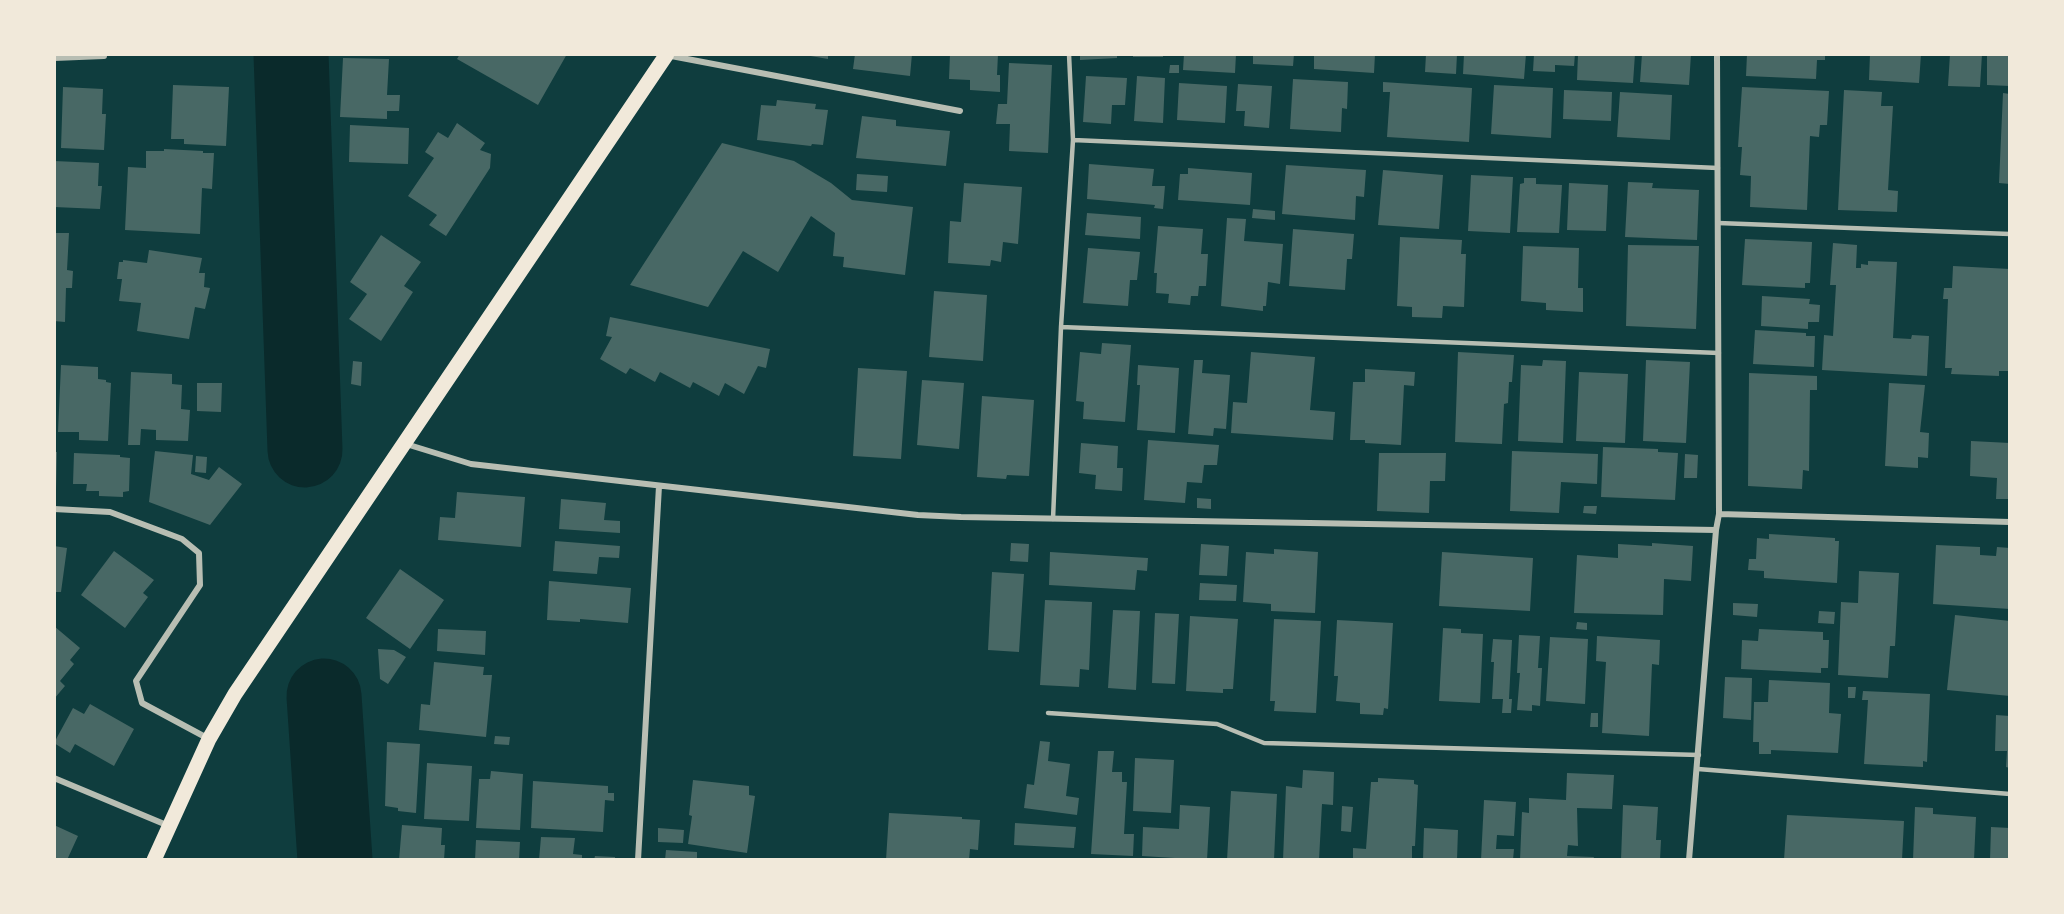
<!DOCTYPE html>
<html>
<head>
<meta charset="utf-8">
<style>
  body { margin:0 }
  #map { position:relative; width:2064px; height:914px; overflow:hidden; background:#0f3d3e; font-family:Mulish,sans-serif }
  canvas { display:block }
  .frame { position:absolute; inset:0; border:56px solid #f1e9da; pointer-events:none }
</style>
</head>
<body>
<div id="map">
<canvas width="2064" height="914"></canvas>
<div class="frame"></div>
</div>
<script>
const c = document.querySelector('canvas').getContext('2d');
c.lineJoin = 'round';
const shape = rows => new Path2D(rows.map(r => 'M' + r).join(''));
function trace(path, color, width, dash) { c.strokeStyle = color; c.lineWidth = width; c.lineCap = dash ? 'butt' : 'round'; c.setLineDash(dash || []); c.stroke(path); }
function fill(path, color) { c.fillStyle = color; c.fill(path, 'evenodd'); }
const river = shape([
  [291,54,305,450],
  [324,696,335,860]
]);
const building = shape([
  [460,54,567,54,538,105,457,59],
  [799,54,828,54,828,59],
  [855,54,912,54,910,76,853,69],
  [950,54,998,54,997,75,1000,75,1000,92,970,90,970,80,949,79],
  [1080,54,1117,54,1117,58,1080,60],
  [1133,54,1163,54,1163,57,1133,57],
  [1184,54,1236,54,1235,73,1183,70],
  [1253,54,1294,54,1293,66,1253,64],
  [1314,54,1375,54,1374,73,1314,69],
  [1426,54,1457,54,1456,74,1425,72],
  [1464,54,1526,54,1524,79,1463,74],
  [1534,54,1575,54,1574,66,1555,65,1555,72,1533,71],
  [1578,54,1635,54,1633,83,1577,80],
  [1642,54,1691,54,1689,85,1640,82],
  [1747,54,1825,54,1825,60,1817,60,1816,79,1746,76],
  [1870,54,1921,54,1919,83,1869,80],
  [1950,54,1982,54,1980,87,1948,86],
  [1987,54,2010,54,2010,86,1987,85],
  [343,58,389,59,387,95,400,95,399,111,387,111,387,119,340,117],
  [1009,63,1052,65,1048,153,1009,151,1010,124,996,124,998,104,1007,104],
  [1170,65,1179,65,1179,73,1169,73],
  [1086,76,1127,78,1125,105,1112,105,1111,124,1083,122],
  [1137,76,1165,78,1163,123,1134,121],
  [1293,79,1348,82,1347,109,1342,108,1341,132,1290,129],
  [1383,82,1472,88,1469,142,1387,137,1390,92,1383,92],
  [1179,83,1227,86,1225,123,1177,120],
  [1238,84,1272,86,1269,128,1244,126,1245,111,1236,111],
  [173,85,229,87,226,146,184,144,184,139,171,139],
  [1494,85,1553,88,1551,138,1491,134],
  [63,87,103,89,102,114,106,114,104,150,61,148],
  [1742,87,1829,91,1827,125,1820,125,1819,137,1810,136,1807,210,1750,207,1751,176,1740,175,1742,147,1738,147],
  [1564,90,1612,92,1611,121,1563,119],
  [1844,90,1882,92,1881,106,1893,106,1888,190,1898,191,1897,212,1838,210],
  [1620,92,1672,95,1670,140,1617,137],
  [2003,93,2010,94,2010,184,1999,183],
  [777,100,816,104,815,109,828,110,823,145,812,144,811,146,757,140,761,105,776,106],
  [862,116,896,120,896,126,950,131,946,166,856,158],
  [457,123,485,143,480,150,491,154,490,168,446,236,429,225,437,215,408,196,434,158,425,152,438,132,448,138],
  [350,125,409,128,408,164,349,162],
  [722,143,794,161,831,183,852,200,913,207,905,275,843,267,844,257,833,256,835,233,811,216,778,272,743,251,708,307,630,285],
  [164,149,203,151,203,153,214,153,212,189,202,188,200,234,125,230,128,167,146,168,146,151,164,151],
  [54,161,99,163,98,186,102,186,100,209,54,207],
  [1089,164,1154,169,1152,186,1165,186,1163,209,1154,208,1155,205,1087,199],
  [1286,165,1366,170,1364,197,1356,196,1355,220,1282,214],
  [1188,168,1252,173,1250,205,1178,200,1180,174,1188,174],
  [1383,170,1443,175,1439,229,1378,225],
  [857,174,888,176,887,192,856,190],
  [1471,175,1513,177,1510,233,1468,231],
  [1524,178,1536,178,1536,184,1562,185,1559,233,1517,232,1520,184,1524,183],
  [1628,182,1653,183,1652,188,1699,190,1697,240,1625,237],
  [964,183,1022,187,1018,244,1003,242,1001,262,991,260,990,266,948,263,950,221,961,222],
  [1569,183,1608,185,1606,231,1567,230],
  [1253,209,1275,211,1275,220,1252,218],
  [1087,213,1141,217,1140,239,1085,235],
  [1227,218,1246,219,1244,241,1283,244,1280,284,1268,282,1266,306,1263,306,1263,311,1221,306],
  [1158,226,1203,229,1201,254,1208,254,1206,286,1199,286,1198,296,1191,296,1190,305,1168,303,1169,294,1156,293,1157,273,1154,273],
  [1293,229,1354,234,1352,259,1347,259,1345,290,1289,286],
  [54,233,69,233,67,270,73,271,72,288,66,288,65,322,54,321],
  [381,235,421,262,404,286,413,292,381,341,349,319,367,294,350,282],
  [1400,237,1462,240,1461,254,1466,254,1464,307,1443,306,1442,318,1412,317,1412,307,1397,306],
  [1745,239,1812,242,1810,283,1805,283,1805,288,1742,285],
  [1833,243,1857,245,1856,268,1861,268,1861,264,1868,265,1868,261,1897,262,1893,338,1911,339,1912,335,1929,336,1927,376,1822,370,1824,335,1833,336,1836,285,1830,285],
  [1628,245,1699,246,1696,329,1626,326],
  [1523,246,1579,248,1578,288,1583,288,1583,312,1546,310,1546,303,1521,301],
  [1088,248,1140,252,1137,280,1130,280,1128,306,1083,303],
  [149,250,202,258,199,273,205,273,204,287,210,288,205,309,195,307,189,339,137,331,141,303,119,301,122,279,117,279,119,262,123,262,123,260,147,263],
  [1953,266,2010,269,2010,371,1999,371,1999,376,1951,374,1952,368,1945,368,1948,299,1943,299,1944,288,1952,288],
  [934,291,987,295,983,361,929,357],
  [1762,296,1810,299,1809,304,1820,305,1819,322,1808,322,1808,329,1761,326],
  [610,317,770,349,766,368,758,366,744,394,725,383,719,396,693,382,690,388,660,372,655,382,630,368,626,374,600,359,612,337,606,336],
  [1755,330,1806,333,1806,336,1815,336,1814,367,1753,364],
  [1102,343,1131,345,1125,422,1083,419,1084,402,1076,401,1080,352,1101,354],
  [1251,352,1315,357,1310,410,1335,412,1333,440,1231,433,1233,402,1247,403],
  [1458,352,1514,355,1512,382,1509,382,1508,403,1504,404,1502,444,1455,442],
  [1194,360,1203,360,1202,373,1230,375,1226,429,1214,428,1213,436,1188,434],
  [1543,360,1566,361,1563,443,1518,441,1521,365,1542,366],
  [1646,360,1690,362,1686,443,1643,441],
  [353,361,362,362,361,386,351,384],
  [61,365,98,367,98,379,106,380,106,382,111,383,108,441,79,440,79,432,58,432],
  [1138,365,1179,368,1175,433,1137,430,1140,385,1137,385],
  [858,368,907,371,901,459,853,456],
  [1365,369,1415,372,1414,386,1404,385,1401,445,1365,443,1365,440,1350,440,1353,382,1365,382],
  [131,372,172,374,172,384,182,385,181,409,190,410,188,441,156,440,156,430,141,429,140,445,128,445],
  [1579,372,1628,374,1625,443,1576,441],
  [1749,373,1817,376,1817,390,1810,390,1809,471,1803,470,1802,489,1748,486],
  [922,380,964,383,959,449,917,445],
  [197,383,222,383,221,412,197,411],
  [1889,383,1925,385,1920,432,1929,433,1928,458,1918,457,1918,468,1885,466],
  [982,396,1034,400,1029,476,1007,475,1006,479,977,477],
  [1148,440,1219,445,1217,465,1204,465,1202,483,1187,482,1185,503,1144,500],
  [1971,441,2010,443,2010,499,1996,499,1997,478,1970,476],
  [1081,443,1118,446,1117,468,1123,468,1122,491,1095,489,1096,475,1079,473],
  [1603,447,1658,449,1658,452,1678,453,1675,500,1601,497],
  [155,451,193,455,191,474,209,480,219,467,242,484,210,525,149,502],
  [1512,451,1598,454,1597,484,1561,482,1559,513,1510,511],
  [54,452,57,452,56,490,54,490],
  [74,453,120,455,120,457,130,458,129,491,123,492,123,497,99,496,99,491,86,491,87,484,73,484],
  [1379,453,1446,453,1445,481,1430,481,1429,513,1377,511],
  [1685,454,1698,455,1697,478,1684,478],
  [196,456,207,457,206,473,195,472],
  [457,492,525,497,521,547,438,540,440,517,455,518],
  [1197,498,1211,499,1211,509,1197,508],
  [561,499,606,503,604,520,620,521,620,533,559,529],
  [1584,506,1597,506,1596,514,1583,513],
  [1769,534,1835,538,1835,541,1839,541,1837,583,1764,578,1764,571,1748,570,1749,559,1756,559,1757,538,1769,539],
  [555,541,620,546,619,558,599,557,597,574,553,571],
  [1011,543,1029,544,1028,562,1010,561],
  [1652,543,1693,546,1691,581,1664,579,1663,615,1574,613,1577,555,1618,558,1618,544,1652,546],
  [1201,544,1229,546,1227,576,1199,575],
  [1936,545,1980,547,1980,555,1996,556,1997,547,2010,548,2010,609,1933,604],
  [54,546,67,548,61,592,54,592],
  [1274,549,1318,552,1315,613,1271,611,1271,604,1243,602,1246,552,1274,554],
  [114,551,154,580,143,593,148,597,125,628,81,595],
  [1050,552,1148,558,1147,571,1137,570,1135,590,1049,585],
  [1442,552,1533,558,1530,611,1439,606],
  [400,569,444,600,410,649,366,618],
  [1859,571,1899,573,1895,646,1890,646,1888,678,1838,675,1841,602,1858,603],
  [992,572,1024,574,1019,652,988,650],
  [549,581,631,588,628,623,580,619,580,622,547,620],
  [1200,583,1237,585,1236,601,1199,600],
  [1045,600,1092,602,1089,670,1080,669,1079,687,1040,685],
  [1733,603,1758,604,1757,617,1733,615],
  [1113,610,1140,611,1136,690,1108,688],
  [1819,611,1835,612,1834,624,1818,623],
  [1155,613,1179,614,1175,684,1152,683],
  [1955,615,2010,621,2010,696,1947,690],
  [1190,616,1238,619,1233,689,1223,689,1223,693,1186,691],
  [1274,619,1321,621,1316,713,1274,711,1275,701,1270,701],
  [1337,620,1393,623,1388,709,1384,708,1383,715,1360,714,1360,703,1336,701,1338,676,1334,676],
  [1577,622,1587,623,1587,630,1576,629],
  [54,626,80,648,70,660,74,664,60,681,65,686,54,699],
  [1443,628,1461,629,1461,633,1483,634,1480,703,1439,701],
  [438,629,486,631,485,655,437,651],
  [1759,629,1823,632,1823,640,1829,640,1828,668,1821,668,1821,673,1741,669,1742,640,1758,641],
  [1519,635,1540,636,1538,668,1542,668,1540,706,1532,705,1532,711,1517,710,1520,673,1517,673],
  [1597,636,1660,640,1659,665,1652,664,1649,736,1602,733,1606,662,1596,661],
  [1550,637,1588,639,1585,704,1546,701],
  [1493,639,1512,640,1509,699,1512,699,1511,713,1502,713,1503,699,1492,699,1494,662,1491,662],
  [378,649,394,650,406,657,388,684,380,679],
  [434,662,484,667,483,675,492,675,486,737,419,730,421,704,430,705],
  [1725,677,1752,678,1751,720,1723,718],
  [1769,680,1830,683,1829,713,1841,714,1838,753,1771,750,1771,754,1759,754,1759,742,1753,742,1754,702,1768,702],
  [1848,687,1856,687,1855,698,1848,698],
  [1863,691,1930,694,1927,762,1923,761,1923,767,1864,764,1868,700,1862,700],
  [90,704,134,729,114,766,75,744,70,753,54,743,73,708,84,714],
  [1591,713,1598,713,1598,727,1590,727],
  [1996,715,2010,716,2010,768,2006,767,2007,751,1995,751],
  [495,736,510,737,509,745,494,744],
  [1040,741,1050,742,1048,761,1070,764,1066,796,1079,798,1077,815,1024,808,1027,784,1034,785],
  [387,742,420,744,416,813,398,811,398,808,385,806],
  [1098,751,1114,751,1112,772,1122,772,1122,782,1127,782,1124,834,1134,834,1133,856,1091,854],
  [1135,758,1174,760,1171,813,1133,811],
  [427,763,472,766,469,821,424,819],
  [1303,770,1334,772,1333,805,1322,804,1319,860,1283,860,1286,786,1302,788],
  [491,771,523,774,520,830,476,828,479,779,490,779],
  [1567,773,1614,775,1612,809,1577,808,1578,846,1568,845,1567,856,1594,857,1593,860,1520,860,1522,812,1529,813,1529,798,1566,800],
  [1378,778,1414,780,1414,784,1418,785,1415,846,1412,846,1412,860,1353,860,1353,848,1366,849,1371,782,1378,782],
  [693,780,749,786,749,795,755,796,747,853,688,844,692,816,689,815],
  [533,781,608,786,608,793,614,793,614,801,605,800,603,832,531,828],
  [1231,791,1277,794,1274,860,1227,860],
  [1484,800,1516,802,1514,836,1497,835,1496,849,1514,849,1513,860,1481,860],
  [1180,805,1210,807,1207,860,1142,856,1143,827,1179,829],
  [1623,805,1658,807,1656,840,1661,840,1660,860,1621,860],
  [1342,806,1353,807,1351,832,1341,831],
  [1915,807,1933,808,1933,814,1976,817,1974,860,1913,860],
  [889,813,962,817,962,819,980,820,978,850,970,849,969,860,886,860],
  [1787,815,1904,821,1902,860,1784,860],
  [1015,823,1076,827,1074,848,1014,845],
  [54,825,78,836,67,860,54,860],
  [402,825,442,828,441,845,445,845,444,860,399,860],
  [1991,827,2010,828,2010,860,1990,860],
  [658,828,684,830,683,843,658,842],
  [1424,828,1458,830,1457,860,1423,860],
  [541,837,575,838,573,854,582,855,582,860,539,860],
  [476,840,520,842,519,860,475,860],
  [666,850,697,852,697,860,665,860],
  [595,856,615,857,615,860,594,860]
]);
const service = shape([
  [1073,140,1718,168],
  [1718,223,2010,234],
  [1061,327,1719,353],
  [1053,519,1061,327,1073,140,1069,54],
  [1048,713,1217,724,1264,743,1699,755],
  [1698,769,2010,794]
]);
const minor = shape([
  [666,55,960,111],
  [54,58,104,56,104,54],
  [406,444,471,464,918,515,961,517,1716,530],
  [54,509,110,512,182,539,199,553,200,585,136,681,142,703,209,739],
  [1719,514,2010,522],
  [54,778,169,826],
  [638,860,659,486],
  [1689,860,1716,530,1719,514,1717,54]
]);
const primary = shape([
  [154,860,209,739,235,694,667,54]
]);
trace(river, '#0a2a2b', 75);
fill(building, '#486865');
trace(service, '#b8beb3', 4.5);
trace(minor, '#b8beb3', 6);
trace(primary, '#f1e9da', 15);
</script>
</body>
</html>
